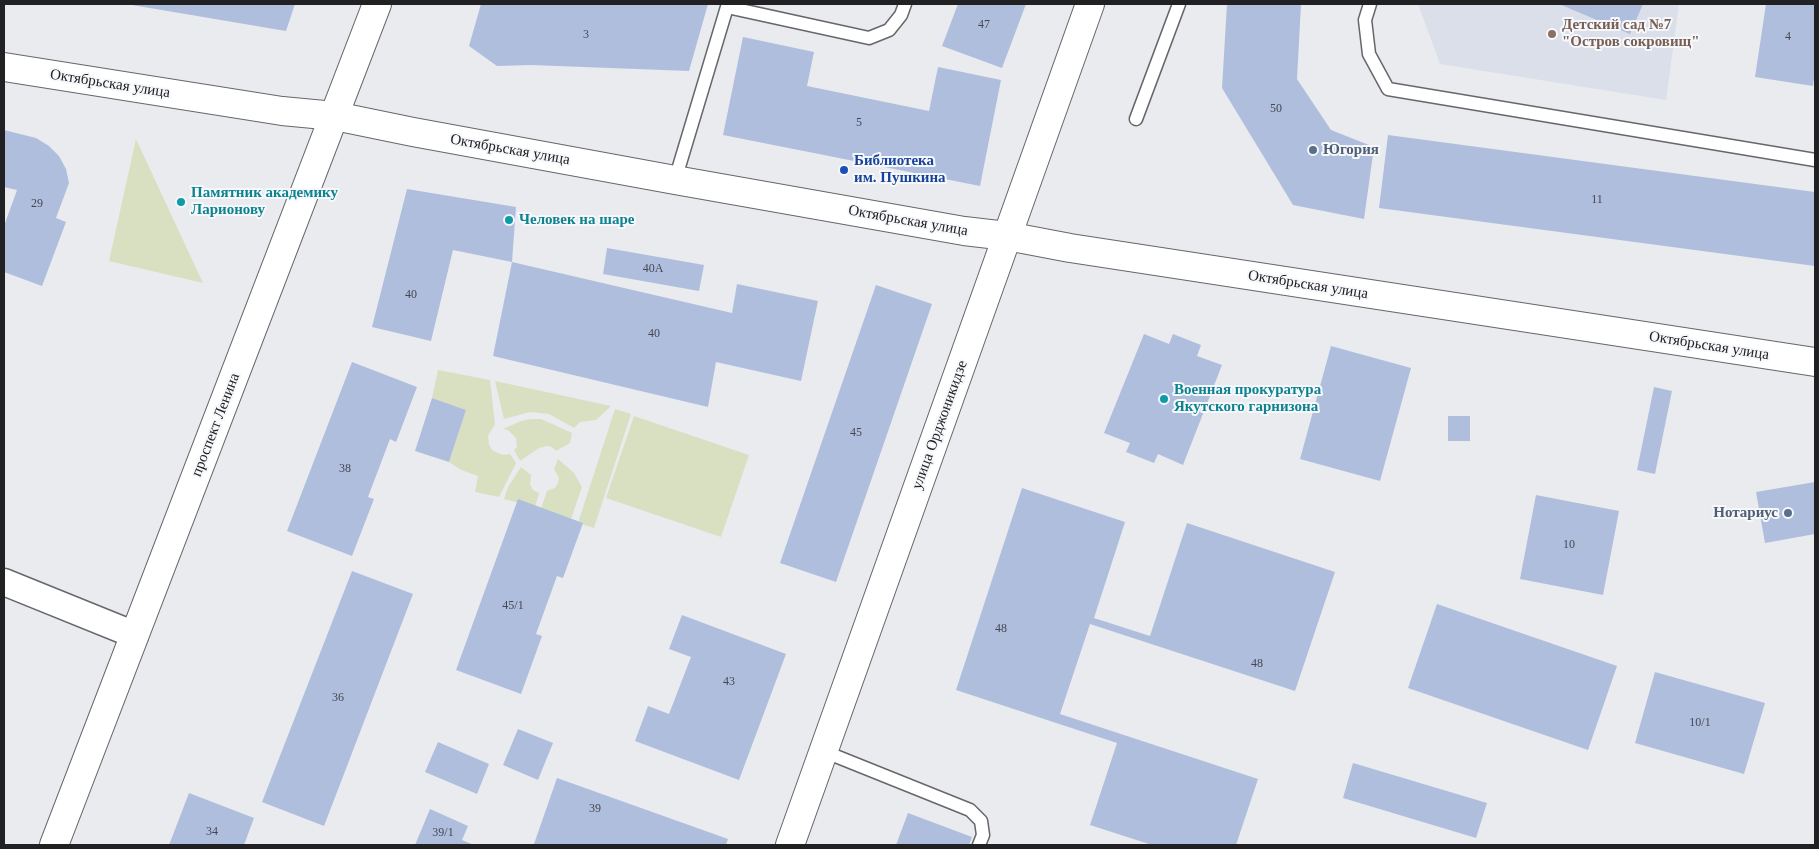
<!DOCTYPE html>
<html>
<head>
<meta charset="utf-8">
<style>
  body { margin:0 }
  #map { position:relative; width:1819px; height:849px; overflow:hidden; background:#e9ebee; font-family:"Times New Roman",serif }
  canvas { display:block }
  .frame { position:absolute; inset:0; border:5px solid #212123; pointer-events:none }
</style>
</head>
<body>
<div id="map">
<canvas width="1819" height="849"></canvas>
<div class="frame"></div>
</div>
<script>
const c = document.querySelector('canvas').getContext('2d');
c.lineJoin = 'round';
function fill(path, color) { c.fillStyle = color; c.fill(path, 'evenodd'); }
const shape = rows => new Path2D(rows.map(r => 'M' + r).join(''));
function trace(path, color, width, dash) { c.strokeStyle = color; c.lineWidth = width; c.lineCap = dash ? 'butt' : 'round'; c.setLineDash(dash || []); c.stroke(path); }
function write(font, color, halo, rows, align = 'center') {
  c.font = font + ' "Times New Roman",serif'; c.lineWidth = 4; c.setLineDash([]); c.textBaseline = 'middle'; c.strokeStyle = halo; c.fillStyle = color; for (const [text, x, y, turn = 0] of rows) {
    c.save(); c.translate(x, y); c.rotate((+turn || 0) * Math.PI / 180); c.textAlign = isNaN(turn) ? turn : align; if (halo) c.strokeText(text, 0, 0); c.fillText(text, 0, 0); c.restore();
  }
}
const built = shape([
  [1418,4,1679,4,1666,100,1440,64]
]);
const green = shape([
  [136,139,203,283,109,261],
  [438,370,490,380,495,424,488,436,489,444,492,450,498,453,504,455,510,454,516,463,499,497,475,492,478,476,461,470,449,462,466,410,432,398],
  [495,381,611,406,596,420,580,422,574,428,549,414,530,412,504,419],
  [615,409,631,414,594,528,578,523],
  [634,416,749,455,721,537,606,498],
  [531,419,541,419,572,433,570,443,556,451,552,447,547,446,539,448,520,461,514,450,517,447,516,438,508,430,503,429,521,421],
  [558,459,574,473,582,487,571,519,540,511,547,491,555,488,558,483,559,478,554,469],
  [521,467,531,475,530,484,533,490,539,493,535,507,504,499,508,487]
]);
const building = shape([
  [126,4,295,4,286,31],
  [481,4,708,4,689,71,531,65,497,66,469,46],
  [958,4,1026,4,1002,68,942,46],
  [1227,4,1301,4,1297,79,1331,130,1374,147,1364,219,1293,205,1222,88],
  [1559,4,1643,4,1630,34],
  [1766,4,1815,4,1815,70,1813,86,1755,77],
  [743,37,814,52,807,86,929,111,938,67,1001,80,980,186,723,135],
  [4,130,36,138,49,146,59,156,66,169,69,183,56,218,66,222,42,286,4,272,4,226,17,190,4,187],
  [1388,135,1815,192,1815,266,1379,208],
  [407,189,516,207,512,262,453,250,431,341,372,327],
  [607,248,704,265,699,291,603,274],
  [512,262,732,313,737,284,818,301,801,381,716,362,708,407,493,356],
  [876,285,932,304,836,582,780,563],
  [1144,334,1169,344,1173,334,1201,345,1197,356,1222,365,1183,465,1158,454,1154,463,1126,452,1130,443,1104,433],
  [1331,346,1411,368,1380,481,1300,459],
  [352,362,417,387,396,442,390,439,368,497,374,499,352,556,287,531],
  [1654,387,1672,391,1655,474,1637,470],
  [432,398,466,410,449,462,415,451],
  [1448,416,1470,416,1470,441,1448,441],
  [1815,482,1815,534,1765,543,1756,492],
  [1022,488,1125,522,1094,618,1150,636,1187,523,1335,572,1295,691,1090,624,1060,714,1258,779,1236,845,1152,845,1090,825,1117,743,956,690],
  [1536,495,1619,511,1603,595,1520,579],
  [518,499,583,523,563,578,557,576,536,634,542,636,521,694,456,670],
  [352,571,413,594,324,826,262,802],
  [1437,604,1617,666,1588,750,1408,688],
  [682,615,786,654,739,780,635,741,648,706,669,714,691,657,669,649],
  [1655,672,1765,703,1744,774,1635,743],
  [518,729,553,743,538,780,503,765],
  [438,742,489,764,477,794,425,772],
  [1353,763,1487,803,1476,838,1343,798],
  [557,778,728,839,726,845,538,845,534,844],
  [189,793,254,818,244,845,169,845],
  [430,809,468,826,462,840,474,845,415,845],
  [908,813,972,837,969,845,896,845]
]);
const lane = shape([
  [1370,4,1365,20,1369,54,1388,89,1815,160],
  [1136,119,1179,4],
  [675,180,727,7,869,38,889,30,901,15,905,4],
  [823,751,970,810,981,821,983,835,979,845]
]);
const street = shape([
  [4,582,135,635]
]);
const secondary = shape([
  [4,67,282,111,335,116,413,132,675,180,964,231,1007,236,1070,248,1815,362],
  [790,845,1090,4]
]);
const primary = shape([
  [54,845,377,4]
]);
const markers = [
  [1552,34,5,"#8d6e63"],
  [1313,150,5,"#5c6f8a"],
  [844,170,5,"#1a4fb4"],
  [181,202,5,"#0f9aa8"],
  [509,220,5,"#0f9aa8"],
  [1164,399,5,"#0f9aa8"],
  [1788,513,5,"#5c6f8a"]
];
const numberNames = [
  ["47",984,25],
  ["3",586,35],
  ["4",1788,37],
  ["50",1276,109],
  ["5",859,123],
  ["11",1597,200],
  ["29",37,204],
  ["40А",653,269],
  ["40",411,295],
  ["40",654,334],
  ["45",856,433],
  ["38",345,469],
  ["10",1569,545],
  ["45/1",513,606],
  ["48",1001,629],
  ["48",1257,664],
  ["43",729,682],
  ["36",338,698],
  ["10/1",1700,723],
  ["39",595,809],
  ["34",212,832],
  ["39/1",443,833]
];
const educationNames = [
  ["Детский сад №7",1562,25],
  ["\"Остров сокровищ\"",1562,42]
];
const streetNames = [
  ["Октябрьская улица",110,84,9],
  ["Октябрьская улица",510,150,10],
  ["Октябрьская улица",908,221,10],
  ["Октябрьская улица",1308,285,9],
  ["Октябрьская улица",1709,346,9],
  ["проспект Ленина",216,425,-69],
  ["улица Орджоникидзе",940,425,-70]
];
const serviceNames = [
  ["Югория",1323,150],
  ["Нотариус",1778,513,"right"]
];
const transitNames = [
  ["Библиотека",854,161],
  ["им. Пушкина",854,178]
];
const cultureNames = [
  ["Памятник академику",191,193],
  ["Ларионову",191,210],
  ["Человек на шаре",519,220],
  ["Военная прокуратура",1174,390],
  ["Якутского гарнизона",1174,407]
];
fill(built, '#dadfe9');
fill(green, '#d9e0c2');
fill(building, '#b0bede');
trace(lane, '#65676a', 15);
trace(street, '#65676a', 29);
trace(secondary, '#65676a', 30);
trace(primary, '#65676a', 30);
trace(lane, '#fff', 12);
trace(street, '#fff', 26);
trace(secondary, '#fff', 28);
trace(primary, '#fff', 28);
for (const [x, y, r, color] of markers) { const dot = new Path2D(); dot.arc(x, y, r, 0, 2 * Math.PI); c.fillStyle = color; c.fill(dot); trace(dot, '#f6f8fb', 2); }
write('12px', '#454852', null, numberNames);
write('bold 15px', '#785e54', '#f6f8fb', educationNames, 'left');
write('15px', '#212123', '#f6f8fb', streetNames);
write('bold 15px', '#4e5e75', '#f6f8fb', serviceNames, 'left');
write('bold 15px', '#164399', '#f6f8fb', transitNames, 'left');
write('bold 15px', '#0d838f', '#f6f8fb', cultureNames, 'left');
</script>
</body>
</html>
